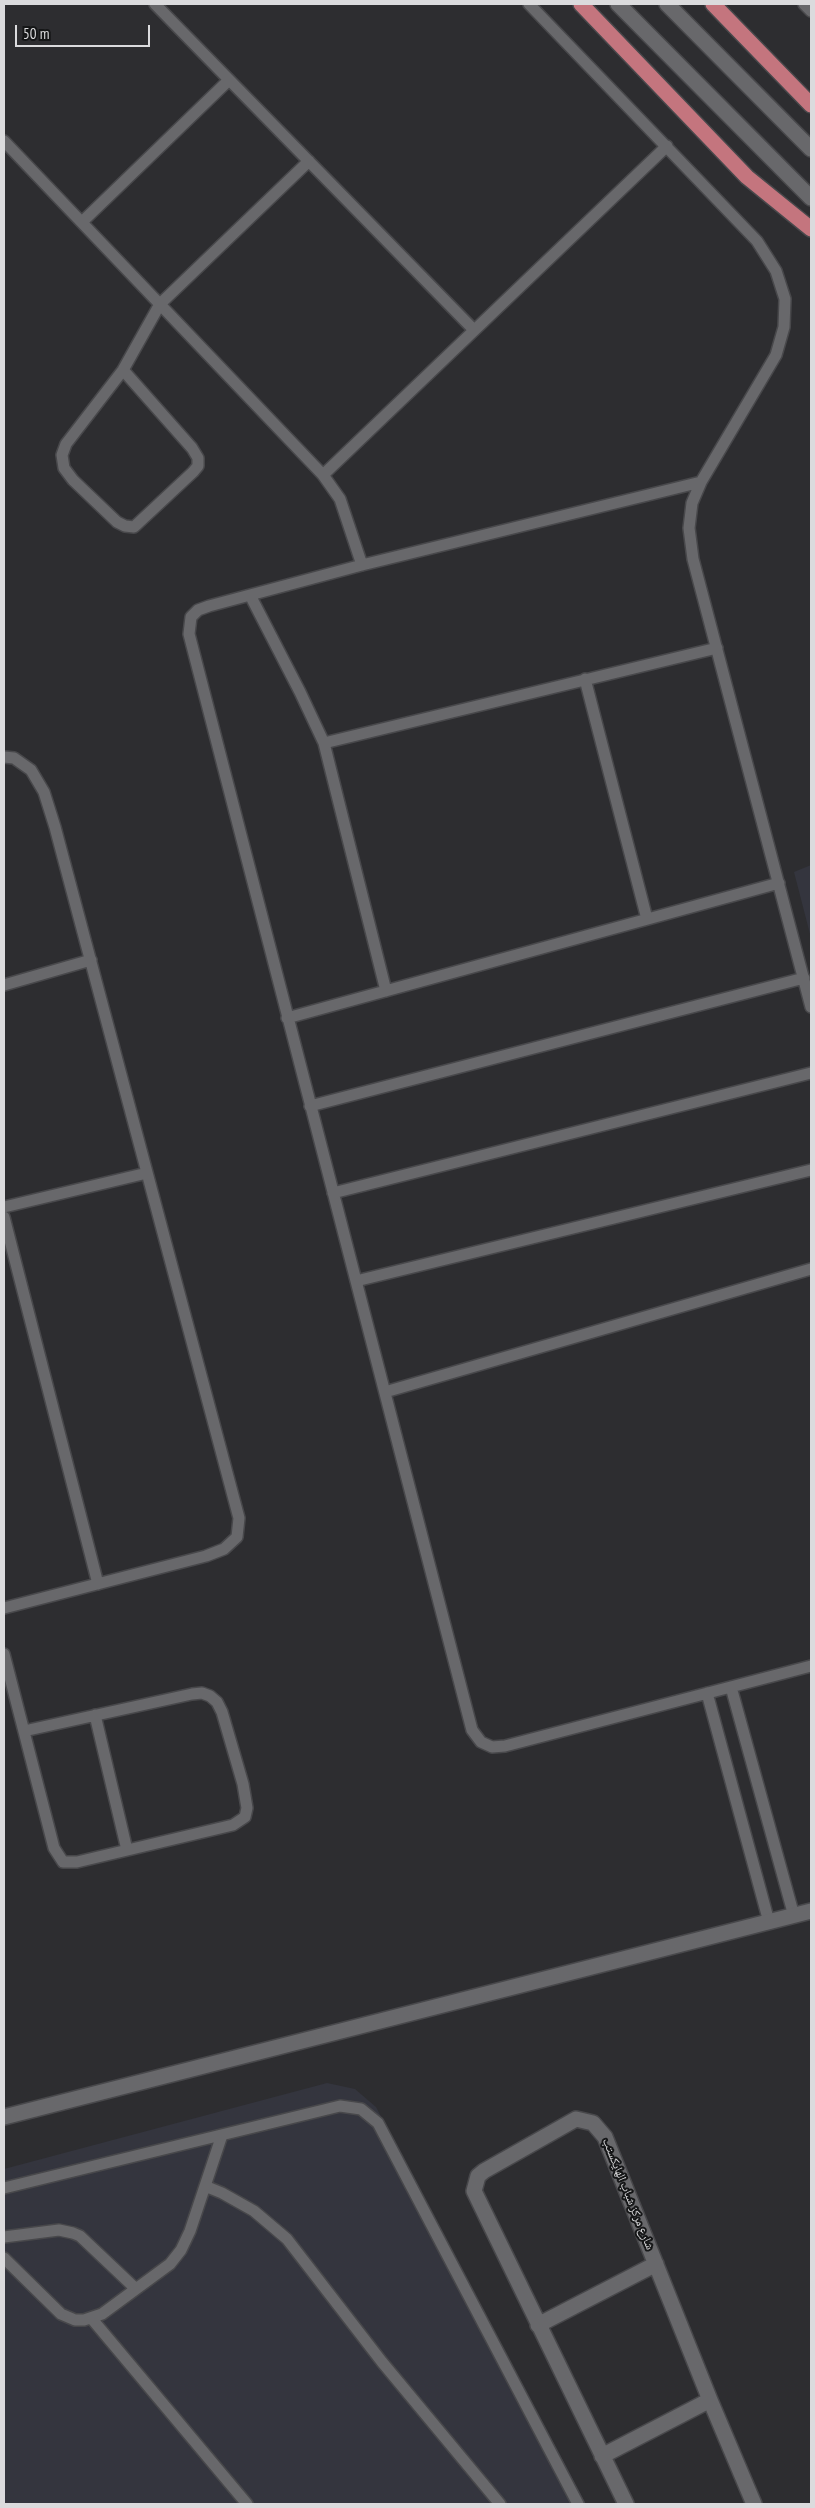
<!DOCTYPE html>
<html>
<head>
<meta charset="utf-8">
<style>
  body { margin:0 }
  #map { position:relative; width:815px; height:2508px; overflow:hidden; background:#2d2d30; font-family:"PT Sans Narrow",sans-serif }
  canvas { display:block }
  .frame { position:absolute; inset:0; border:5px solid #dbdbdd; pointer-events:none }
  .scale { position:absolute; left:15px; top:25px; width:135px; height:22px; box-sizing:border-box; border:2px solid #dbdbdd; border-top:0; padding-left:6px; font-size:15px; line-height:18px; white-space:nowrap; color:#dbdbdd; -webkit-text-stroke:4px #151617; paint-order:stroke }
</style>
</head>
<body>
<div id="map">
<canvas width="815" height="2508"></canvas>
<div class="frame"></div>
<div class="scale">50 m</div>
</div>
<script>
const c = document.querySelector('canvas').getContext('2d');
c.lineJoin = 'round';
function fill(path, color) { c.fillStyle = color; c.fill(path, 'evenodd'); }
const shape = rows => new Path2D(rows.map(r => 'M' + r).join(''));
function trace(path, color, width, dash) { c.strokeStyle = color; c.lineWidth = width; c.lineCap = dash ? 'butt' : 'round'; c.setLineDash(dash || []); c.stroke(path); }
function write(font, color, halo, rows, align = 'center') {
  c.font = font + ' "PT Sans Narrow","Noto Naskh Arabic",sans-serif'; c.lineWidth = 4; c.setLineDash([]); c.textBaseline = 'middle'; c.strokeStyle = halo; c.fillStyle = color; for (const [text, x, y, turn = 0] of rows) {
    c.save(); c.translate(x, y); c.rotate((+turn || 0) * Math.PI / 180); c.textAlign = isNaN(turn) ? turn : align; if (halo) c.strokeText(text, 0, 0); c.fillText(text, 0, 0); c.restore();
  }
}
const built = shape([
  [811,865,811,938,794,872],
  [327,2083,355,2089,376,2107,586,2504,4,2504,4,2169]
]);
const lane = shape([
  [155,4,474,330],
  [529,4,757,241,776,271,785,299,784,327,776,355,701,482,692,503,689,528,693,559,811,1007],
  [804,4,811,11],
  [4,141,323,475,340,499,362,565],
  [82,222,229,80],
  [123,370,192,448,198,458,198,466,193,472,134,527,125,526,117,522,73,480,64,468,62,455,66,444,123,370,160,304,309,161],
  [323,475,667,146],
  [701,482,362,565,209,606,198,610,191,617,189,634,472,1730,481,1742,492,1747,505,1746,811,1666],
  [250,595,300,692,324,743,386,991],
  [585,679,647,919],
  [324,743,717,648],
  [4,757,14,758,31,770,44,792,55,827,239,1518,237,1537,224,1549,206,1556,4,1608],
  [4,985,91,960],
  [287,1018,779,883],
  [310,1106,804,978],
  [333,1193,811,1073],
  [4,1207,147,1173],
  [4,1217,98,1584],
  [356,1281,811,1170],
  [385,1392,811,1269],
  [4,1654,54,1848,63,1862,77,1862,233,1825,245,1817,247,1808,243,1784,222,1712,217,1702,210,1696,202,1693,192,1694,24,1731],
  [731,1687,794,1916],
  [707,1693,769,1922],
  [95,1715,127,1850],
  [205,2186,222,2193,254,2211,287,2239,382,2362,500,2504],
  [4,2188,340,2106,361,2109,378,2123,578,2504],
  [4,2237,59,2230,73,2233,80,2236,136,2289],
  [4,2258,61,2314,75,2320,84,2320,102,2314,170,2264,181,2250,190,2231,222,2135],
  [92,2319,247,2504]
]);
const street = shape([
  [4,2117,811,1911],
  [538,2325,656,2264],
  [602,2456,710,2400],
  [626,2504,474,2191,478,2176,484,2171,576,2119,593,2123,605,2137,710,2400,754,2504]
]);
const secondary = shape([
  [618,4,811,198],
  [667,4,811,149]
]);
const highway = shape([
  [581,4,747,177,811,229],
  [713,4,811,105]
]);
const streetNames = [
  ["شارع مركز شباب الهايكستب",628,2194,68]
];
fill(built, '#34353e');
trace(lane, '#48484b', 14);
trace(street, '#48484b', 18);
trace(secondary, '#48484b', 18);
trace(highway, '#48484b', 18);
trace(lane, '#68686b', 11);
trace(street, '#68686b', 15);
trace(secondary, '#68686b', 15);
trace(highway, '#c4757e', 15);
write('12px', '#dbdbdd', '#151617', streetNames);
</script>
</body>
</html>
